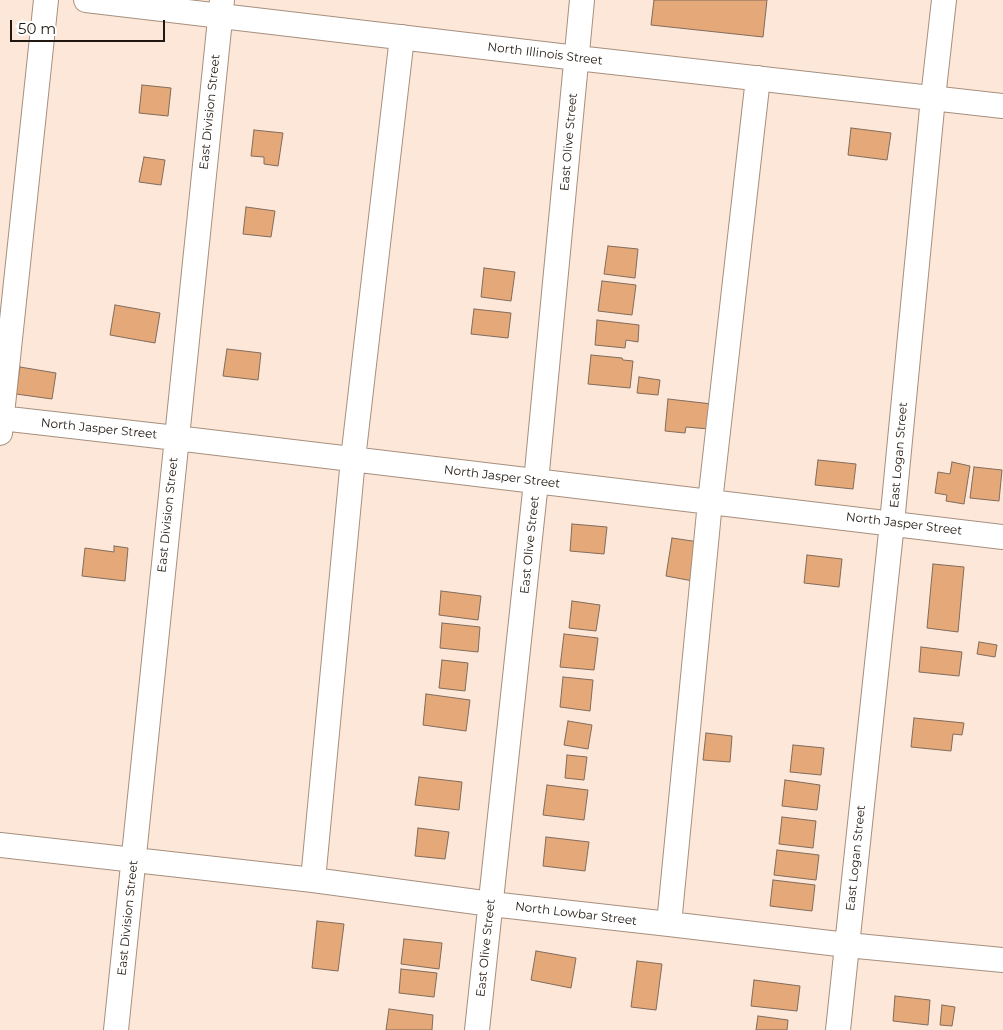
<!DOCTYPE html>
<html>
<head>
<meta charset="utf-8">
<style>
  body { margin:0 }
  #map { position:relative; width:1003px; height:1030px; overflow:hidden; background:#fce7d9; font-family:Montserrat,sans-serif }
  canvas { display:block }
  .scale { position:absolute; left:10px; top:20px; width:155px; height:22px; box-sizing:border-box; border:2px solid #211811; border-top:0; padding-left:6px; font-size:15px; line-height:18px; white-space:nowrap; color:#211811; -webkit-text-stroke:4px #fff; paint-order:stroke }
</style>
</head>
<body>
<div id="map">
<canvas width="1003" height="1030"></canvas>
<div class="scale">50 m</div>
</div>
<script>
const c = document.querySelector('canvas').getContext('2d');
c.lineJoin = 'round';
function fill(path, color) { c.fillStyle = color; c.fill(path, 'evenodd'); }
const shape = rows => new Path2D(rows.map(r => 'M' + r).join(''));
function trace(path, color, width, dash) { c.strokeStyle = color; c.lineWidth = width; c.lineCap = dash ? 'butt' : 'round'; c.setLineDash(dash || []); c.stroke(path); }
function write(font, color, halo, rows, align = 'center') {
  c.font = font + ' Montserrat,sans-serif'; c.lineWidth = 4; c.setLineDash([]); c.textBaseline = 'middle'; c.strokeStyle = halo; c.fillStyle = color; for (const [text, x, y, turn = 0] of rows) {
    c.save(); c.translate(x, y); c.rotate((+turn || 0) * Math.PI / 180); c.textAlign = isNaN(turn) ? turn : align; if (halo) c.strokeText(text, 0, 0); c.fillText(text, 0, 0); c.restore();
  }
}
const building = shape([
  [654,0,767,0,763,37,651,25,654,0],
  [142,85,171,88,168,116,139,113,142,85],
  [851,128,891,133,887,160,848,155,851,128],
  [254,130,283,133,278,166,264,164,264,157,251,156,254,130],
  [144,157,165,160,161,185,139,182,144,157],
  [246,207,275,211,271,237,243,234,246,207],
  [608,246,638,249,635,278,604,274,608,246],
  [484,268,515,272,511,301,481,297,484,268],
  [602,281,636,285,632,315,598,311,602,281],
  [115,305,160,313,155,343,110,335,115,305],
  [474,309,511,313,508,338,471,334,474,309],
  [597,320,639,325,638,342,626,340,625,348,595,345,597,320],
  [227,349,261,353,258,380,223,376,227,349],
  [591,355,622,358,623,360,633,361,630,388,588,384,591,355],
  [20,367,56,373,52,399,16,394,20,367],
  [639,377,660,380,658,395,637,393,639,377],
  [668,399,712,404,709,429,686,427,685,433,665,431,668,399],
  [818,460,856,464,853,489,815,485,818,460],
  [952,462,970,466,964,504,946,501,947,495,935,493,938,472,950,474,952,462],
  [974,467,1002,470,999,501,970,498,974,467],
  [572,524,607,527,604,554,570,551,572,524],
  [672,538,699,542,693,581,666,576,672,538],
  [114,546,128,548,125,581,82,576,85,548,114,552,114,546],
  [807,555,842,559,839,587,804,583,807,555],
  [933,564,964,567,958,632,927,628,933,564],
  [441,591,481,596,478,620,439,615,441,591],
  [572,601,600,605,596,631,569,628,572,601],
  [442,623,480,627,478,652,440,648,442,623],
  [564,634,598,638,594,670,560,667,564,634],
  [979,642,997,645,995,657,977,654,979,642],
  [921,647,962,652,959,676,919,672,921,647],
  [442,660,468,663,465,691,439,688,442,660],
  [563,677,593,680,590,711,560,707,563,677],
  [426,694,470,700,466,731,423,725,426,694],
  [914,718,964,723,962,735,953,734,951,751,911,747,914,718],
  [568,721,592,725,588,749,564,745,568,721],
  [706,733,732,736,730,762,703,760,706,733],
  [793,745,824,748,821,775,790,772,793,745],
  [567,755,587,757,584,780,565,778,567,755],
  [419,777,462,782,459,810,415,805,419,777],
  [785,780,820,785,817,810,782,806,785,780],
  [547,785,588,790,584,820,543,815,547,785],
  [782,817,816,821,813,848,779,844,782,817],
  [418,828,449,832,445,859,415,856,418,828],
  [546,837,589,842,585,871,543,866,546,837],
  [777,850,819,855,816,880,774,875,777,850],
  [773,880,815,885,812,911,770,906,773,880],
  [317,921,344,924,338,971,312,968,317,921],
  [404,939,442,943,439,969,401,964,404,939],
  [536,951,576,958,571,988,531,980,536,951],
  [637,961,662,964,656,1010,631,1007,637,961],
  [401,969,437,973,434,997,399,993,401,969],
  [754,980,800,986,797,1011,751,1006,754,980],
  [895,996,930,1000,928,1025,893,1021,895,996],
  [942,1005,955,1007,952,1026,940,1025,942,1005],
  [389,1009,433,1015,432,1030,386,1030,389,1009],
  [758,1016,788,1020,787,1030,756,1030,758,1016]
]);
const minor = shape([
  [86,0,577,58,1003,106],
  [0,418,176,438,1003,537],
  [0,433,46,0],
  [0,845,313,880,491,904,669,924,847,945,1003,960],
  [313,880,353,459,402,37],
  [669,924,710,502,758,78],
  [116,1030,222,0],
  [477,1030,536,482,582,0],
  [838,1030,892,523,933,98,944,0]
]);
const streetNames = [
  ["North Illinois Street",545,54,7],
  ["East Division Street",210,112,-84],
  ["East Olive Street",569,142,-85],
  ["North Jasper Street",99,429,6],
  ["East Logan Street",899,455,-85],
  ["North Jasper Street",502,477,7],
  ["East Division Street",168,515,-84],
  ["North Jasper Street",904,524,7],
  ["East Olive Street",530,545,-84],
  ["East Logan Street",856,858,-84],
  ["North Lowbar Street",576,914,7],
  ["East Division Street",128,918,-84],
  ["East Olive Street",486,948,-84]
];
fill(building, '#e5a878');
trace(building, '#816b5b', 1);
trace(minor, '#a68f7e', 26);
trace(minor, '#fff', 24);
write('12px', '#211811', '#fff', streetNames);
</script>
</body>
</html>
